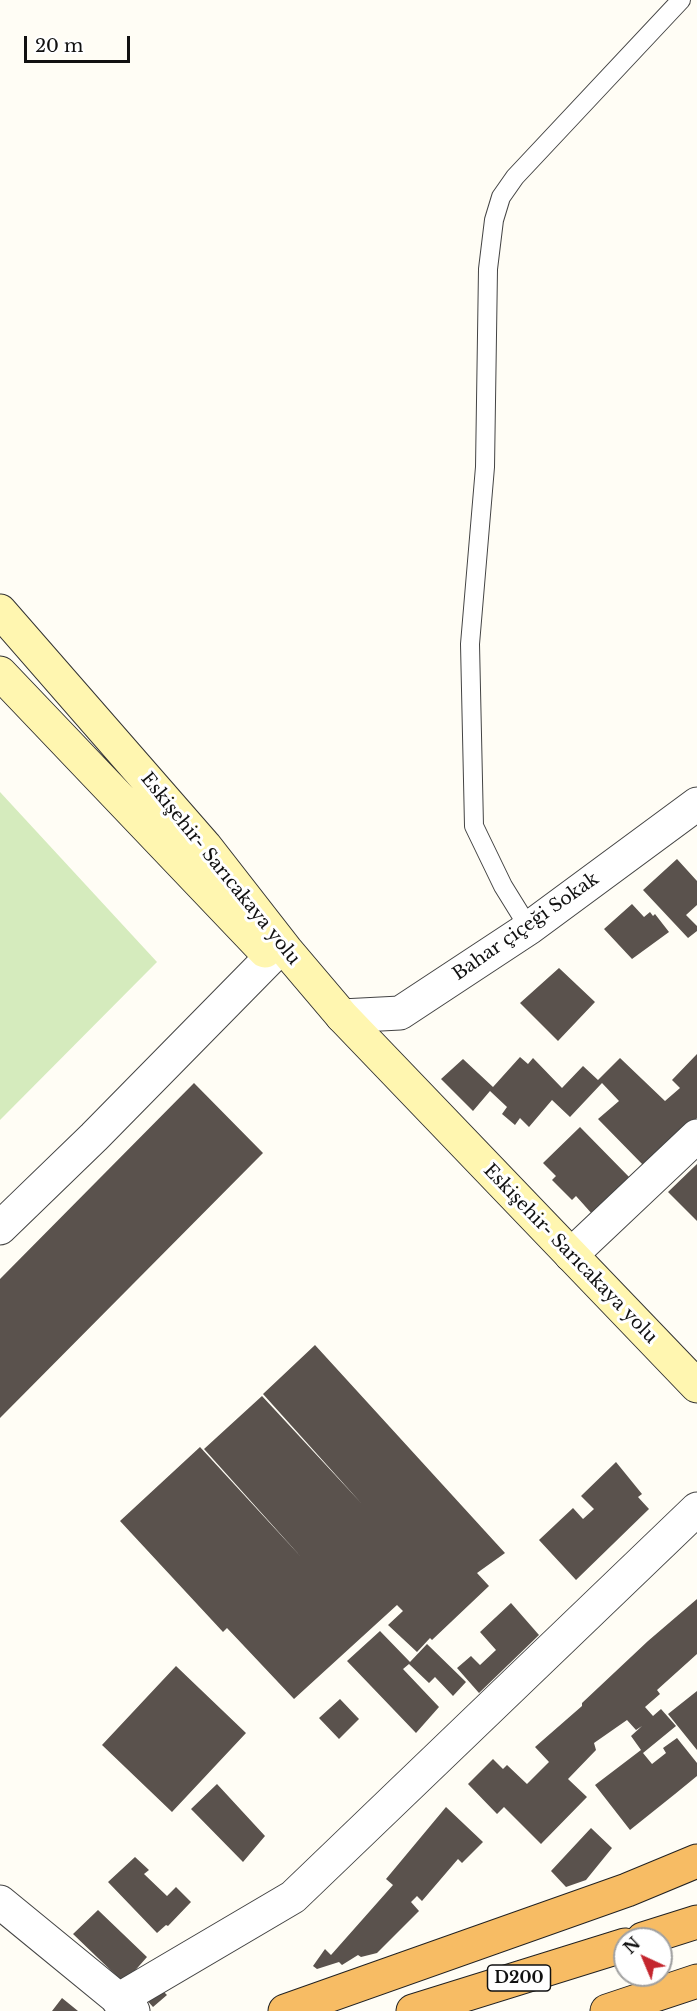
<!DOCTYPE html>
<html>
<head>
<meta charset="utf-8">
<style>
  body { margin:0 }
  #map { position:relative; width:697px; height:2011px; overflow:hidden; background:#fffdf5; font-family:"Libre Baskerville",serif }
  canvas { display:block }
  .north { position:absolute; left:613px; top:1927px; width:60px; height:60px; box-sizing:border-box; background:#fff; border:2px solid #a0a0a0; border-radius:50%; rotate:316deg; font-size:16px; font-weight:700; line-height:24px; text-align:center; color:#111 }
  .north::after { content:''; display:block; margin:auto; width:21px; height:27px; background:#c4262e; clip-path:polygon(50% 0,100% 100%,50% 72%,0 100%) }
  .scale { position:absolute; left:24px; top:36px; width:106px; height:27px; box-sizing:border-box; border:3px solid #111; border-top:0; padding-left:8px; font-size:18px; line-height:21px; white-space:nowrap; color:#111; -webkit-text-stroke:4px #fff; paint-order:stroke }
</style>
</head>
<body>
<div id="map">
<canvas width="697" height="2011"></canvas>
<div class="north">N</div>
<div class="scale">20 m</div>
</div>
<script>
const c = document.querySelector('canvas').getContext('2d');
c.lineJoin = 'round';
function fill(path, color) { c.fillStyle = color; c.fill(path, 'evenodd'); }
const shape = rows => new Path2D(rows.map(r => 'M' + r).join(''));
function trace(path, color, width, dash) { c.strokeStyle = color; c.lineWidth = width; c.lineCap = dash ? 'butt' : 'round'; c.setLineDash(dash || []); c.stroke(path); }
function write(font, color, halo, rows, align = 'center') {
  c.font = font + ' "Libre Baskerville",serif'; c.lineWidth = 6; c.setLineDash([]); c.textBaseline = 'middle'; c.strokeStyle = halo; c.fillStyle = color; for (const [text, x, y, turn = 0] of rows) {
    c.save(); c.translate(x, y); c.rotate((+turn || 0) * Math.PI / 180); c.textAlign = isNaN(turn) ? turn : align; if (halo) c.strokeText(text, 0, 0); c.fillText(text, 0, 0); c.restore();
  }
}
const green = shape([
  [0,792,157,962,0,1120]
]);
const building = shape([
  [677,859,697,881,697,905,686,915,697,926,697,931,688,938,643,890],
  [632,904,644,917,650,912,653,916,655,914,669,932,632,959,604,929],
  [559,968,595,1002,558,1041,520,1003],
  [697,1054,697,1118,645,1167,598,1119,619,1101,602,1083,570,1117,552,1100,529,1127,520,1118,515,1125,502,1114,507,1107,490,1091,473,1111,441,1079,463,1059,493,1087,520,1057,528,1064,533,1058,562,1088,583,1066,598,1080,620,1058,665,1101,680,1088,672,1080],
  [194,1083,263,1153,0,1418,0,1279],
  [580,1127,632,1180,593,1215,576,1196,572,1200,552,1180,556,1176,543,1163],
  [697,1164,697,1221,668,1192],
  [315,1345,505,1553,477,1573,489,1586,432,1640,430,1638,417,1652,388,1625,403,1611,397,1605,294,1699,227,1628,223,1632,120,1521,200,1447,302,1558,204,1449,262,1396,362,1504,263,1394],
  [616,1462,642,1494,638,1497,649,1509,576,1580,539,1540,573,1508,583,1519,594,1509,581,1496],
  [697,1599,697,1654,657,1690,660,1694,645,1707,653,1716,661,1709,676,1726,643,1753,652,1764,666,1753,663,1748,677,1738,697,1763,697,1776,675,1794,630,1830,595,1785,641,1750,631,1736,642,1726,636,1730,627,1720,594,1743,596,1750,568,1779,587,1797,541,1844,504,1807,497,1814,468,1784,493,1759,503,1769,507,1765,527,1784,549,1762,535,1747,582,1706,582,1703,648,1641],
  [511,1603,539,1635,479,1693,457,1668,471,1656,480,1665,496,1650,480,1632],
  [380,1631,410,1662,427,1644,466,1682,453,1696,435,1677,429,1683,409,1664,403,1669,439,1707,416,1733,347,1661],
  [176,1666,246,1733,172,1812,102,1745],
  [697,1691,697,1750,668,1714],
  [340,1699,359,1719,339,1739,319,1718],
  [217,1784,265,1836,243,1862,191,1809],
  [446,1807,483,1842,462,1863,458,1859,422,1901,417,1896,411,1902,419,1911,377,1953,361,1957,358,1955,342,1965,339,1962,317,1969,313,1966,325,1949,331,1955,393,1885,386,1879],
  [591,1828,612,1848,586,1880,566,1887,551,1871],
  [135,1857,149,1870,144,1874,167,1896,176,1887,191,1902,168,1926,166,1925,157,1933,108,1882],
  [98,1910,147,1957,124,1983,73,1934],
  [157,1985,167,1995,153,2007,144,1997],
  [62,1998,78,2011,52,2011]
]);
const service = shape([
  [529,928,503,886,474,826,470,644,485,467,488,269,494,220,501,197,515,177,681,0]
]);
const minor = shape([
  [342,1016,400,1013,529,928,697,804],
  [0,1228,94,1137,271,957],
  [571,1255,697,1136],
  [0,1902,133,2011],
  [118,2000,293,1897,697,1509]
]);
const secondary = shape([
  [0,611,205,846,286,950,342,1016,697,1386],
  [0,673,265,951]
]);
const trunk = shape([
  [643,1939,697,1922],
  [285,2011,627,1890,697,1861],
  [413,2011,625,1945],
  [607,2011,697,1981]
]);
const shields = [
  [519,1978,63]
];
const shieldNames = [
  ["D200",519,1978]
];
const streetNames = [
  ["Eskişehir- Sarıcakaya yolu",220,869,51],
  ["Bahar çiçeği Sokak",526,927,-35],
  ["Eskişehir- Sarıcakaya yolu",570,1254,46]
];
fill(green, '#d5ebbd');
fill(building, '#5a524d');
trace(service, '#444', 20);
trace(minor, '#444', 35);
trace(secondary, '#333', 35);
trace(trunk, '#222', 35);
trace(service, '#fff', 18);
trace(minor, '#fff', 33);
trace(secondary, '#fff6b0', 33);
trace(trunk, '#f7bc64', 33);
for (const [x, y, w] of shields) { const box = new Path2D(); box.roundRect(x - w / 2, y - 13, w, 26, 4.5); c.fillStyle = '#fff'; c.fill(box); trace(box, '#111', 1.5); }
write('bold 16px', '#111', null, shieldNames);
write('18px', '#111', '#fff', streetNames);
</script>
</body>
</html>
